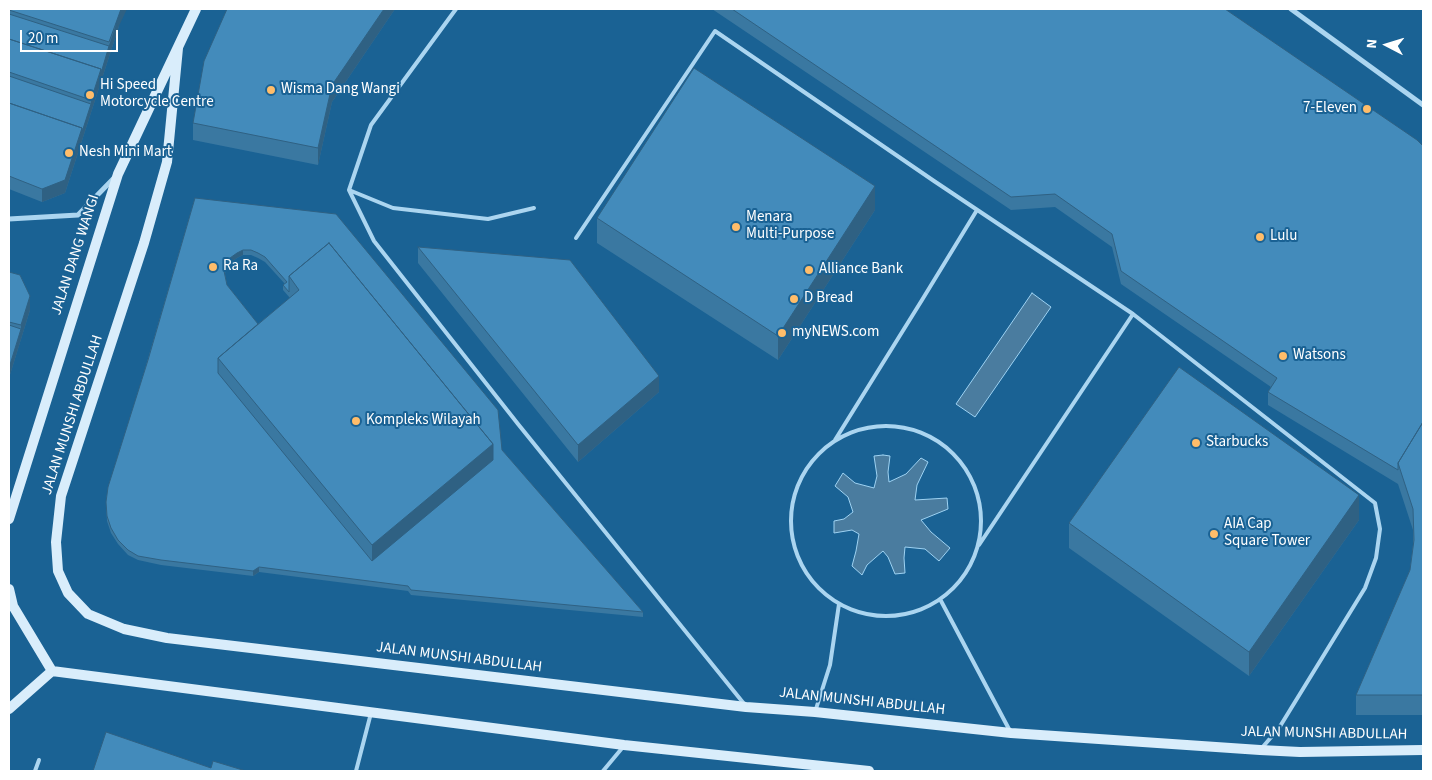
<!DOCTYPE html>
<html>
<head>
<meta charset="utf-8">
<style>
  body { margin:0 }
  #map { position:relative; width:1432px; height:780px; overflow:hidden; background:#1a6294; font-family:"Source Sans 3",sans-serif }
  canvas { display:block }
  .frame { position:absolute; inset:0; border:10px solid #fff; pointer-events:none }
  .north { position:absolute; left:1362px; top:20px; width:50px; height:50px; -webkit-text-stroke:4px #1a6294; paint-order:stroke; rotate:275deg; font-size:14px; font-weight:700; line-height:20px; text-align:center; color:#fff }
  .north::after { content:''; display:block; margin:auto; width:18px; height:22px; background:#fff; clip-path:polygon(50% 0,100% 100%,50% 72%,0 100%) }
  .scale { position:absolute; left:20px; top:30px; width:98px; height:22px; box-sizing:border-box; border:2px solid #fff; border-top:0; padding-left:6px; font-size:15px; line-height:18px; white-space:nowrap; color:#fff; -webkit-text-stroke:4px #1a6294; paint-order:stroke }
</style>
</head>
<body>
<div id="map">
<canvas width="1432" height="780"></canvas>
<div class="frame"></div>
<div class="north">N</div>
<div class="scale">20 m</div>
</div>
<script>
const c = document.querySelector('canvas').getContext('2d');
c.lineJoin = 'round';
function fill(path, color) { c.fillStyle = color; c.fill(path, 'evenodd'); }
const shape = rows => new Path2D(rows.map(r => 'M' + r).join(''));
function trace(path, color, width, dash) { c.strokeStyle = color; c.lineWidth = width; c.lineCap = dash ? 'butt' : 'round'; c.setLineDash(dash || []); c.stroke(path); }
function write(font, color, halo, rows, align = 'center') {
  c.font = font + ' "Source Sans 3",sans-serif'; c.lineWidth = 4; c.setLineDash([]); c.textBaseline = 'middle'; c.strokeStyle = halo; c.fillStyle = color; for (const [text, x, y, turn = 0] of rows) {
    c.save(); c.translate(x, y); c.rotate((+turn || 0) * Math.PI / 180); c.textAlign = isNaN(turn) ? turn : align; if (halo) c.strokeText(text, 0, 0); c.fillText(text, 0, 0); c.restore();
  }
}
const water = shape([
  [1032,293,1051,307,975,417,956,404,1032,293],
  [883,455,890,456,888,472,889,482,906,474,921,458,928,462,917,485,915,500,947,498,948,509,921,520,931,532,950,548,939,561,925,549,905,547,904,558,905,573,895,574,888,557,883,551,867,565,862,575,852,566,856,551,859,534,852,530,834,533,834,521,844,519,853,512,848,497,835,486,843,473,855,483,874,488,877,476,874,456,883,455]
]);
const lane = shape([
  [456,9,371,125,349,190,374,241,518,424,745,705],
  [349,190,393,208,488,219,534,208],
  [576,238,715,31,934,181,1133,314,1375,503,1380,529,1376,558,1365,588,1279,728,1261,749],
  '791 521a95 95 0 1 1 190 0a95 95 0 1 1-190 0Z',
  [835,440,922,300,977,210],
  [979,545,1133,314],
  [940,599,1010,731],
  [815,712,830,665,839,604],
  [35,771,39,760],
  [356,771,371,713],
  [603,771,623,747]
]);
const street = shape([
  [1291,9,1423,105],
  [9,219,78,215,115,177]
]);
const secondary = shape([
  [178,48,167,162,144,243,61,496,56,542,58,571,68,593,88,614,124,629,167,638,746,707,815,712,1011,733,1260,750,1300,752,1423,750],
  [9,519,118,174,196,9],
  [9,589,13,606,52,671],
  [9,709,52,671,624,745,869,771]
]);
const wall = shape([
  [9,9,119,26,65,193,42,202,9,189],
  [227,9,395,9,332,102,318,165,193,140,193,123],
  [712,9,1225,9,1423,146,1423,715,1356,715,1356,695,1410,570,1413,545,1413,530,1398,484,1268,405,1268,392,1271,387,1121,284,1112,247,1055,207,1011,210],
  [195,198,502,450,643,612,643,617,411,595,408,591,259,572,253,576,161,565,138,560,128,555,118,544,111,533,107,521,106,502],
  [243,255,251,255,258,258,265,262,285,284,283,285,283,290,290,298,258,324,227,285,225,274,226,268,230,263,237,258],
  [875,210,778,360,597,243,597,218],
  [418,247,659,392,578,462,418,263],
  [9,272,30,310,9,378],
  [1359,520,1249,676,1069,548,1069,523]
]);
const shadedWall = shape([
  [121,9,127,9,119,26,65,193,42,202,42,189,91,104,91,100],
  [384,9,395,9,332,102,318,165,318,148,332,85],
  [875,186,875,210,778,360,778,336],
  [243,250,243,255,237,258,230,263,226,268,224,276,224,271,226,264,230,258,237,253],
  [30,296,30,310,9,378,9,368,21,329,21,325],
  [659,376,659,392,578,462,578,445],
  [493,444,493,465,372,566,372,545],
  [1359,495,1359,520,1249,676,1249,652],
  [259,567,259,572,253,576,253,571]
]);
const building = shape([
  [9,9,121,9,109,42,9,10,9,9],
  [227,9,384,9,332,85,318,148,193,123,204,61,227,9],
  [732,9,1225,9,1417,140,1423,146,1423,422,1398,463,1398,470,1268,392,1277,378,1121,271,1112,234,1055,194,1011,197,732,9],
  [9,14,109,46,101,73,101,69,9,39,9,14],
  [9,39,101,69,91,100,9,72,9,39],
  [694,68,875,186,778,336,597,218,694,68],
  [9,76,91,104,82,132,82,128,9,103,9,76],
  [9,103,82,128,65,180,42,189,9,176,9,103],
  [195,198,336,214,498,410,502,450,643,612,411,590,408,586,259,567,253,571,161,560,138,556,128,550,118,540,111,528,107,516,106,502,108,487,148,360,195,198],
  [329,243,493,444,493,460,372,561,218,373,218,358,258,324,227,285,224,271,226,264,230,258,237,253,243,250,251,250,258,253,265,257,287,282,283,285,289,292,289,276,329,243],
  [329,243,493,444,372,545,218,358,299,290,289,276,329,243],
  [418,247,570,260,659,376,578,445,418,247],
  [9,272,20,275,30,296,21,325,9,322,9,272],
  [9,325,21,329,9,368,9,325],
  [1179,367,1359,495,1249,652,1069,523,1179,367],
  [1423,422,1423,695,1356,695,1410,570,1414,540,1413,509,1398,463,1423,422],
  [106,732,211,768,213,761,246,771,93,771,106,732]
]);
const markers = [
  [271,90,5,"#ffbd6a"],
  [90,95,5,"#ffbd6a"],
  [1367,109,5,"#ffbd6a"],
  [69,153,5,"#ffbd6a"],
  [736,227,5,"#ffbd6a"],
  [1260,237,5,"#ffbd6a"],
  [213,267,5,"#ffbd6a"],
  [809,270,5,"#ffbd6a"],
  [794,299,5,"#ffbd6a"],
  [782,333,5,"#ffbd6a"],
  [1283,356,5,"#ffbd6a"],
  [356,421,5,"#ffbd6a"],
  [1196,443,5,"#ffbd6a"],
  [1214,534,5,"#ffbd6a"]
];
const poiNames = [
  ["Hi Speed",100,86],
  ["Motorcycle Centre",100,103],
  ["Wisma Dang Wangi",281,90],
  ["7-Eleven",1357,109,"right"],
  ["Nesh Mini Mart",79,153],
  ["Menara",746,218],
  ["Multi-Purpose",746,235],
  ["Lulu",1270,237],
  ["Ra Ra",223,267],
  ["Alliance Bank",819,270],
  ["D Bread",804,299],
  ["myNEWS.com",792,333],
  ["Watsons",1293,356],
  ["Kompleks Wilayah",366,421],
  ["Starbucks",1206,443],
  ["AIA Cap",1224,525],
  ["Square Tower",1224,542]
];
const streetNames = [
  ["JALAN DANG WANGI",76,255,-72],
  ["JALAN MUNSHI ABDULLAH",73,415,-72],
  ["JALAN MUNSHI ABDULLAH",459,658,7],
  ["JALAN MUNSHI ABDULLAH",862,702,6],
  ["JALAN MUNSHI ABDULLAH",1324,734,1]
];
fill(water, '#4a7c9f');
trace(water, '#9ed2f2', 1);
trace(lane, '#abd5f0', 4);
trace(street, '#abd5f0', 5);
trace(secondary, '#d9edfb', 10);
fill(wall, '#3a78a1');
fill(shadedWall, '#2f6183');
fill(building, '#438bbb');
trace(building, '#2f6183', 1);
for (const [x, y, r, color] of markers) { const dot = new Path2D(); dot.arc(x, y, r, 0, 2 * Math.PI); c.fillStyle = color; c.fill(dot); trace(dot, '#1a6294', 2); }
write('15px', '#fff', '#1a6294', poiNames, 'left');
write('15px', '#fff', '#1a6294', streetNames);
</script>
</body>
</html>
